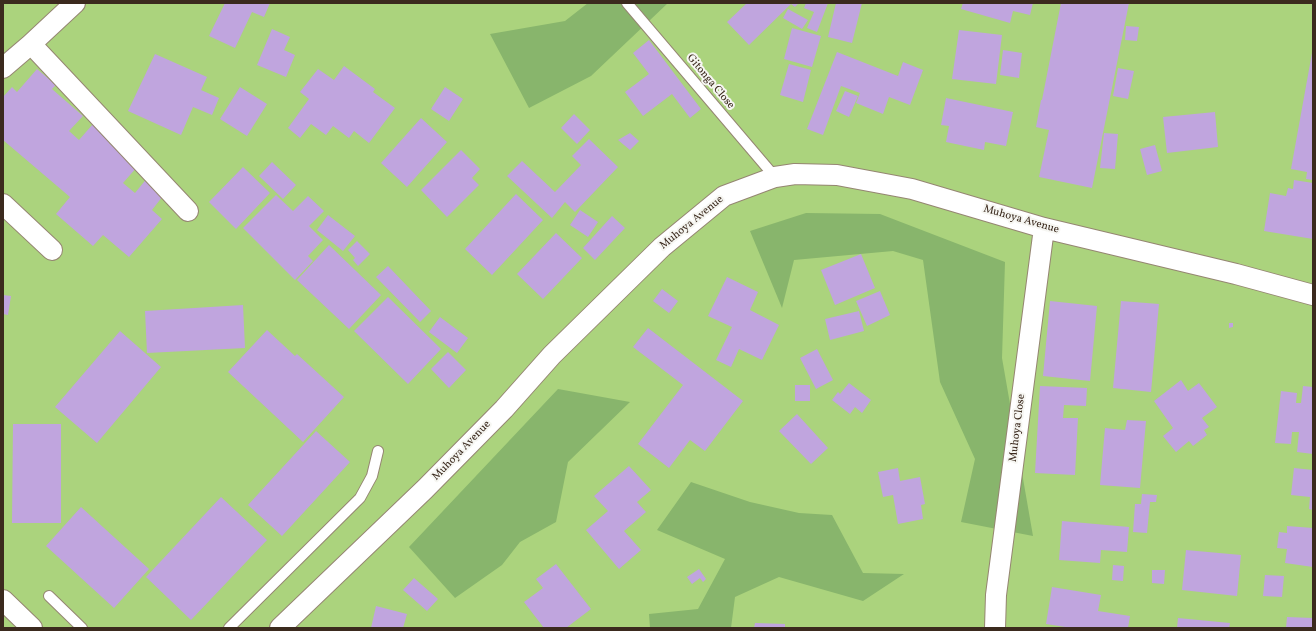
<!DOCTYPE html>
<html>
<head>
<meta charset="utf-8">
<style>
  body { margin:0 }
  #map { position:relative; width:1316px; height:631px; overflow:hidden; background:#efe2c7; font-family:Vollkorn,serif }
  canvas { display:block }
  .frame { position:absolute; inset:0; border:4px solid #3b2a1e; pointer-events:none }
</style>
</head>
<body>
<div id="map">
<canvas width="1316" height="631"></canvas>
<div class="frame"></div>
</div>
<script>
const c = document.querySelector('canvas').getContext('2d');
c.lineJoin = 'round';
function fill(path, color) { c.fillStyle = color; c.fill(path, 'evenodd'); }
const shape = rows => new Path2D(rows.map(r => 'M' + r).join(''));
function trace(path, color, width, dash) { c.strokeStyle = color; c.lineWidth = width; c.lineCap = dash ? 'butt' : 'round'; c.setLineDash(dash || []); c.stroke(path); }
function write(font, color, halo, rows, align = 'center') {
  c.font = font + ' Vollkorn,serif'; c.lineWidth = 4; c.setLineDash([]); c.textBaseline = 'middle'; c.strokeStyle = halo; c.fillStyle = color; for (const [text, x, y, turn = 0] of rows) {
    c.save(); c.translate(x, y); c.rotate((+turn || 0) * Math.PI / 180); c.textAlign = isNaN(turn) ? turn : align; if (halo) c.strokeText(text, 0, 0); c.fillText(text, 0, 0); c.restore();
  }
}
const green = shape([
  [3,3,1313,3,1313,628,3,628]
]);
const forest = shape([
  [588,3,668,3,591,76,529,108,490,34,565,21],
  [806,213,880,214,1005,262,1002,358,1033,536,961,522,975,459,940,382,923,260,893,251,794,260,782,308,750,231],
  [558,389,630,402,568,462,556,522,520,542,502,565,455,598,409,547],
  [691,482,750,502,799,513,832,515,863,573,904,574,863,601,779,577,735,597,731,628,650,628,649,614,698,609,725,559,657,530]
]);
const building = shape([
  [225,3,270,3,264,17,252,12,235,48,209,36],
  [747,3,799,3,795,7,791,4,749,45,727,22],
  [806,3,828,3,817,32,807,28,814,12,804,8],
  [836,3,862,3,852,43,828,37],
  [963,3,1033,3,1030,15,1013,11,1010,23,961,9],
  [1061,3,1129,3,1092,188,1039,177,1049,130,1036,127,1041,100,1042,100],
  [788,9,808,20,802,29,783,18],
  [1126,26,1139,27,1137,41,1125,40],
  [792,28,821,36,812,67,784,59],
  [272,29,290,37,284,50,295,55,286,77,257,65],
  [959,30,1002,35,996,84,952,79],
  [649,40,701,109,690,118,672,94,643,116,625,92,649,74,633,53],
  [1003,50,1022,53,1019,78,1000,75],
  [837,52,898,76,903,62,923,70,910,105,889,97,883,114,856,103,860,93,841,86,823,135,807,129],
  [1312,53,1313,53,1313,180,1306,179,1307,172,1291,169],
  [155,54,207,77,201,90,219,98,212,115,193,107,181,135,128,111],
  [789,64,811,70,803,102,780,95],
  [344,66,375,89,373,92,395,108,369,143,354,131,349,138,333,126,326,135,311,124,300,138,288,128,309,99,300,92,318,69,334,80],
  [1118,68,1134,71,1128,99,1113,96],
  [37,69,56,85,52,89,83,116,69,131,79,140,93,124,112,140,109,143,137,167,123,183,135,193,148,177,166,192,152,210,162,219,129,257,103,235,93,246,56,214,70,197,3,140,3,97,12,87,17,92],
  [240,87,267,104,247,136,220,119],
  [445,87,463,99,449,121,431,109],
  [845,91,858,96,849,117,836,111],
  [946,98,1013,112,1006,146,985,142,984,150,946,142,949,126,941,125],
  [1215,112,1218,147,1167,153,1163,117],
  [574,114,590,130,577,144,561,128],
  [421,118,447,142,407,187,381,163],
  [630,133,639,141,630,150,618,140],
  [1104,133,1118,134,1115,169,1100,168],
  [589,139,618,167,575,212,565,202,552,218,507,176,522,161,555,192,581,165,572,156],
  [1155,145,1162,171,1147,175,1140,149],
  [461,150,480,169,472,178,479,185,447,217,421,190],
  [272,162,296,185,283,199,259,176],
  [243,167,270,193,236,229,209,202],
  [1294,180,1313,183,1313,239,1264,231,1270,193,1286,196,1288,188,1293,189],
  [516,194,543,220,492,275,465,249],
  [276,195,293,211,308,196,324,211,309,226,323,240,308,256,313,261,295,280,243,228],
  [580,210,598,222,588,237,570,225],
  [328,215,355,236,343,251,317,230],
  [612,216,625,228,595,260,583,248],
  [556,233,582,258,543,299,517,274],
  [357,241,370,254,358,266,353,260,355,258,348,250],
  [329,245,381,295,349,329,297,280],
  [861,254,875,288,835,305,821,270],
  [388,266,431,311,420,322,376,277],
  [727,277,758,292,750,310,779,325,762,360,739,349,731,367,716,360,732,327,708,316],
  [662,289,678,301,669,313,653,301],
  [880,291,890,315,867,326,856,301],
  [3,295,11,296,8,315,3,314],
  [388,297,441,349,408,384,354,331],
  [1050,301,1097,306,1090,381,1043,376],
  [1121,301,1159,304,1151,392,1113,388],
  [243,305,245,348,147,353,145,311],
  [859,311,864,331,830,340,825,319],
  [440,317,468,338,457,353,429,332],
  [1229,323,1233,323,1233,327,1229,328],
  [648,328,743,401,705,451,690,440,669,468,638,444,683,385,633,347],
  [267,330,295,356,297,354,344,397,303,442,228,372],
  [120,331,161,367,97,443,55,407],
  [817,349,833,380,816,389,800,358],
  [448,352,466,370,449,388,431,369],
  [1181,380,1188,391,1199,383,1217,407,1202,418,1209,427,1204,430,1207,435,1193,446,1189,441,1176,452,1163,436,1173,428,1154,401],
  [849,383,871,400,862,413,855,407,850,414,832,400,838,392,840,394],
  [795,385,810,385,810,401,795,401],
  [1040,386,1087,388,1086,406,1064,405,1063,418,1078,418,1075,475,1035,473],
  [1303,386,1313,387,1313,454,1297,452,1299,432,1292,432,1291,444,1275,443,1281,391,1297,393,1296,403,1301,403],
  [797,414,828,448,811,464,779,431],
  [1127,420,1146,421,1140,488,1100,485,1105,428,1125,430],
  [13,424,61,424,61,523,12,523],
  [316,431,350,462,282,536,248,505],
  [629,466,651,490,637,502,646,512,624,531,641,550,619,569,586,530,608,511,594,496],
  [898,468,900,481,920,477,925,504,921,505,923,519,898,524,893,495,883,497,878,472],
  [1294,468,1313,470,1313,510,1309,509,1310,497,1291,495],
  [1142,494,1157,495,1156,502,1150,502,1147,533,1133,532,1135,504,1141,504],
  [221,497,267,540,191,620,146,577],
  [81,507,149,569,114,608,46,546],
  [1062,521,1129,527,1127,552,1101,550,1100,563,1059,560],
  [1287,526,1313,528,1313,567,1285,563,1287,549,1277,548,1279,532,1287,533],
  [1186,550,1241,555,1237,596,1182,590],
  [556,564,591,609,566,628,544,628,524,602,543,588,536,579],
  [1113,565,1124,566,1123,581,1112,580],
  [699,569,706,579,703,582,700,578,692,584,687,577],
  [1152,570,1165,570,1164,584,1152,583],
  [1265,575,1284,576,1282,597,1263,596],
  [414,578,438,599,427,611,403,590],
  [1052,587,1101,595,1098,611,1130,616,1128,628,1072,628,1046,624],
  [376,606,407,614,403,628,371,628],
  [1287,617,1313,618,1313,628,1286,628],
  [1178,618,1230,623,1229,628,1177,628],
  [755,623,785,624,785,628,754,628]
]);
const lane = shape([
  [627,3,775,177],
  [49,596,82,628],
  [229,628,360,498,372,476,378,451]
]);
const street = shape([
  [31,44,188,211],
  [3,68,31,44,75,3],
  [3,204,52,250],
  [3,600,32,628],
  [280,628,425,489,504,409,552,355,662,247,724,196,775,177,795,174,837,175,912,189,1044,228,1236,274,1313,295],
  [995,628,996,595,1044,228]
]);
const streetNames = [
  ["Gitonga Close",710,82,50],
  ["Muhoya Avenue",1021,220,16],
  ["Muhoya Avenue",692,223,-39],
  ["Muhoya Close",1018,428,-83],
  ["Muhoya Avenue",462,451,-46]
];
fill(green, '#abd37d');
fill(forest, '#88b56c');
fill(building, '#c0a5de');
trace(lane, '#958672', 12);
trace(street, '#958672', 22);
trace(lane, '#fff', 10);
trace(street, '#fff', 20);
write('11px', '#3b2a1e', '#f6f6f2', streetNames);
</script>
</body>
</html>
